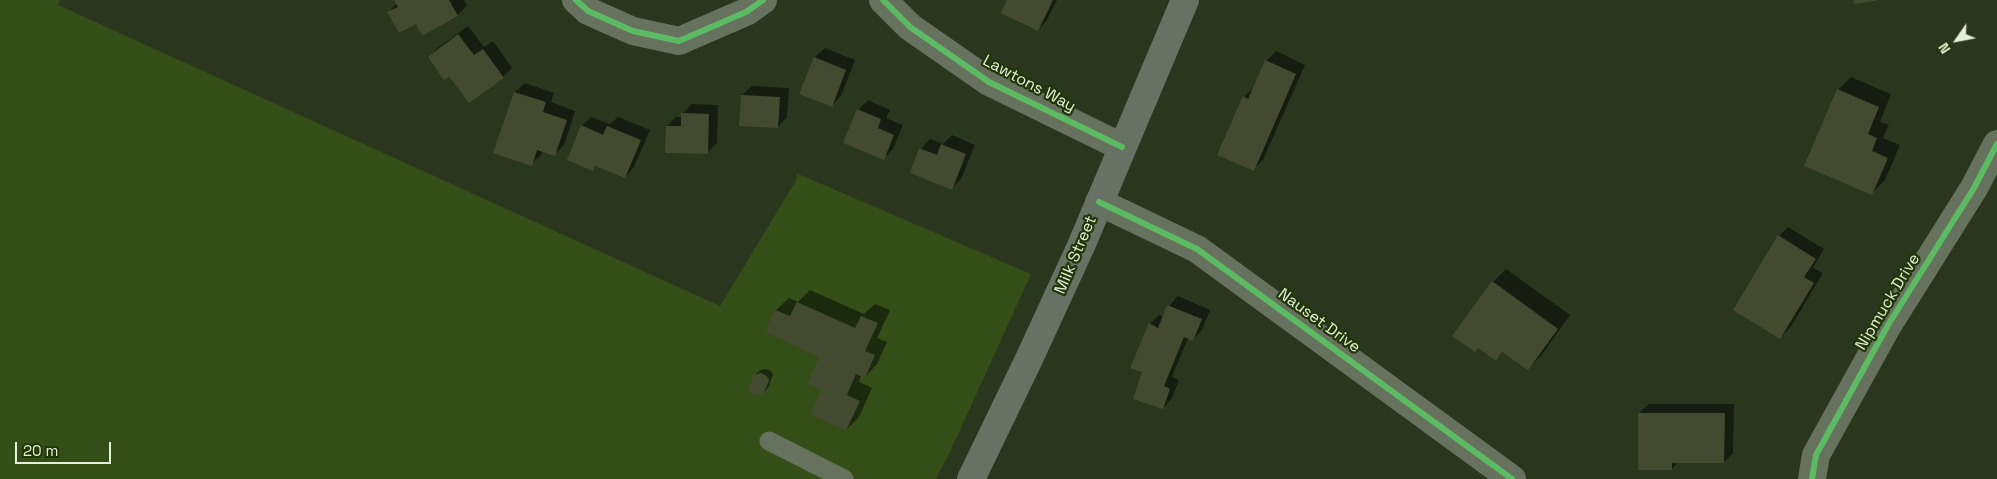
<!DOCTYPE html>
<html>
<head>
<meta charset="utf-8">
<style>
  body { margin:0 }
  #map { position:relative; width:1997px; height:479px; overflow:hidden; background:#2a361e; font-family:"Space Grotesk",sans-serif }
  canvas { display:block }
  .north { position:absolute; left:1932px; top:15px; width:50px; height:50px; -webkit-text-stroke:4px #203608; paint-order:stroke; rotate:237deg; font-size:14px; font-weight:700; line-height:20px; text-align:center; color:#e3f1d8 }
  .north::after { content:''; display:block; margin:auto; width:18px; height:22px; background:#e3f1d8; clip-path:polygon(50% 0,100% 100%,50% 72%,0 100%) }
  .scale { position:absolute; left:15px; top:442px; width:96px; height:22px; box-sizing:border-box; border:2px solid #e3f1d8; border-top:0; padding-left:6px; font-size:15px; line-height:18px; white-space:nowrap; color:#e3f1d8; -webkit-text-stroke:4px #203608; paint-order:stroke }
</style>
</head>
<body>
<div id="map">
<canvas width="1997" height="479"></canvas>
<div class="north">N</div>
<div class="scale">20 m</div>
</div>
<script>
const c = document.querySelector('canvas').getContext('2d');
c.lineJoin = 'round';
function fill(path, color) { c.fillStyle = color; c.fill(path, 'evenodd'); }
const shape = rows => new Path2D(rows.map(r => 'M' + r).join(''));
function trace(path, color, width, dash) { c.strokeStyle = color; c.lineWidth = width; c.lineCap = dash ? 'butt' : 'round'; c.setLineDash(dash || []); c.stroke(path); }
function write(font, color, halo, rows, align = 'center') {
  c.font = font + ' "Space Grotesk",sans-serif'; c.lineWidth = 4.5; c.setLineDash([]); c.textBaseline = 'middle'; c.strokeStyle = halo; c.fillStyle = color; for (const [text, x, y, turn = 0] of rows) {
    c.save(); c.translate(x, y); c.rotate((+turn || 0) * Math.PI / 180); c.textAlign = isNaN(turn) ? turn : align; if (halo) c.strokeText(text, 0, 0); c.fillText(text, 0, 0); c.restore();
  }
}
const green = shape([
  [0,0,60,0,58,5,720,306,797,179,796,173,1031,274,950,452,936,479,0,479]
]);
const shadow = shape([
  [395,0,464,0,467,5,458,15,423,34,416,22,389,12,397,3],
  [1008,0,1057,0,1047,20,1038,30],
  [468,26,484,47,493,41,512,68,503,77,449,74,429,57,439,47],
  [825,48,855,60,841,96,831,106,801,93,815,57],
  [1276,51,1305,65,1263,160,1254,169,1244,97,1254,87,1266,61],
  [1851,77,1891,94,1880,122,1889,125,1883,138,1900,145,1885,180,1872,193,1838,90],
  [525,83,554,93,551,102,575,111,564,145,554,155,542,150,541,155,531,164,495,152,515,92],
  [752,86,789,88,787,117,778,127,742,95],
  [868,100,890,110,886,118,903,125,893,149,883,159,858,110],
  [692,104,718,105,717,143,707,153,667,126,676,117,682,117,682,114],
  [591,117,610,124,618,117,650,130,634,167,625,177,597,165,592,169,582,126],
  [952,135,975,145,961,179,952,188,921,149,930,139,943,144],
  [1788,227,1824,249,1813,268,1823,273,1790,328,1780,337,1779,236],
  [1506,269,1570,315,1541,356,1528,368,1504,351,1496,359,1478,346,1454,336,1493,282],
  [810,290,864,314,875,304,890,310,877,338,887,342,877,364,865,377,861,375,859,382,872,388,859,417,846,430,823,390,821,356,766,331,776,310,789,298,798,302],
  [1178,296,1210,310,1202,330,1193,339,1188,338,1172,377,1179,380,1172,398,1163,408,1144,371,1150,324,1159,315,1164,317,1169,306],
  [766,369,771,371,773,375,768,388,763,393,755,375,760,370],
  [1649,404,1734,404,1733,453,1724,462,1678,462,1672,469,1639,413]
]);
const building = shape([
  [394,0,449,0,458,16,422,36,416,24,399,33,387,12,398,7],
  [1007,0,1053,0,1038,31,1001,13],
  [1853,0,1876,0,1876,1,1854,4],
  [458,34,474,55,483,49,504,78,469,103,449,76,444,80,428,57],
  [814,57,846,70,832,107,799,94],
  [1265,60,1296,74,1254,171,1217,155,1243,96,1248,99],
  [1837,89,1879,107,1868,134,1877,138,1872,151,1888,158,1872,195,1804,166],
  [514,92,546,102,543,112,567,120,555,156,537,150,532,166,493,153],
  [741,95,780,97,778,128,739,126],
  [857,109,881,119,878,128,894,135,884,160,843,143],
  [681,113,709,114,708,154,665,153,666,126,681,126],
  [581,125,603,135,607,126,641,140,625,178,595,166,593,171,567,160],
  [941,144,966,154,952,190,910,173,919,148,937,155],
  [1778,235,1816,259,1804,277,1814,283,1780,339,1733,310],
  [1492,281,1558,329,1528,370,1502,352,1496,361,1478,348,1475,352,1452,336],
  [797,302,855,328,861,316,878,323,865,351,875,355,865,378,856,374,847,395,860,401,846,431,810,414,821,390,807,384,819,357,765,332,775,310,790,316],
  [1167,305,1202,319,1193,341,1184,337,1164,386,1170,389,1163,409,1133,399,1142,372,1130,368,1149,323,1158,328],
  [761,373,767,376,769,381,763,394,757,396,751,394,748,389,754,375],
  [1638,413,1725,413,1724,463,1672,463,1672,470,1638,470]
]);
const lane = shape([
  [769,441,844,479]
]);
const street = shape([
  [576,0,588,11,633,31,679,41,746,12,763,0],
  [883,0,910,27,989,82,1122,147],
  [1099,202,1197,249,1512,479],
  [1812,479,1816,455,1888,325,1974,188,1997,144]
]);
const secondary = shape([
  [971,479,1029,359,1081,246,1185,0]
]);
const cycleway = shape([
  [576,0,588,11,633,31,679,41,746,12,763,0],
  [883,0,910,27,989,82,1122,147],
  [1099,202,1197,249,1512,479],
  [1812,479,1816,455,1888,325,1974,188,1997,144]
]);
const streetNames = [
  ["Lawtons Way",1029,84,28],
  ["Milk Street",1076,255,-67],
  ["Nipmuck Drive",1888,302,-59],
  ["Nauset Drive",1319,321,36]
];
fill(green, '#344e17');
fill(shadow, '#0007');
fill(building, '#444a30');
trace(lane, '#66715e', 19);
trace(street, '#66715e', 28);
trace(secondary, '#677264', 28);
trace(cycleway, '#5cba63', 6);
write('16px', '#e3f1d8', '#203608', streetNames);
</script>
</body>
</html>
